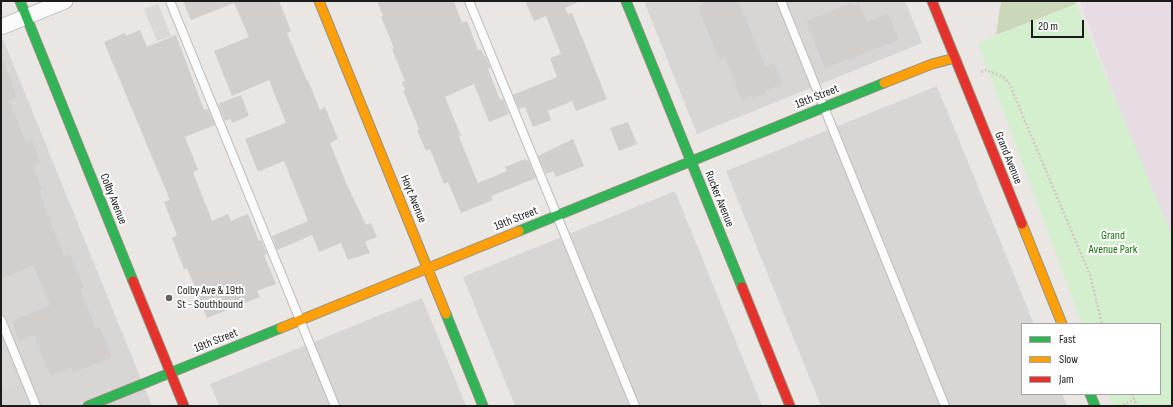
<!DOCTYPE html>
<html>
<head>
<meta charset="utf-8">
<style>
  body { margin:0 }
  #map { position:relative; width:1173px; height:407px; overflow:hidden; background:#e9e6e3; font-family:"Sofia Sans Condensed",sans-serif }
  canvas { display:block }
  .frame { position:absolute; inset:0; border:2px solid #1b1b1b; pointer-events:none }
  .legend { position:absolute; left:1021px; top:323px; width:140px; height:72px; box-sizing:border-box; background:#fff; border:1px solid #a4a4a4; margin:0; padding:5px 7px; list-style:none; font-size:12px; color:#1b1b1b }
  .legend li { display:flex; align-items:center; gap:8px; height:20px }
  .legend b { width:20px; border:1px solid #a4a4a4 }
  .scale { position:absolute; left:1031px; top:20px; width:53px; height:18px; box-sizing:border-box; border:2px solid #1b1b1b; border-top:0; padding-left:5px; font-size:12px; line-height:14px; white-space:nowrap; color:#1b1b1b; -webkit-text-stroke:3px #fff; paint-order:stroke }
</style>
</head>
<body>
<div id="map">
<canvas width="1173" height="407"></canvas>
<div class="frame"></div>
<ul class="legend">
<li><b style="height:5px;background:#30b455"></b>Fast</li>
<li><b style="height:5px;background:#ff9f0a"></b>Slow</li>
<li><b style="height:5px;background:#e5322d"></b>Jam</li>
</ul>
<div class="scale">20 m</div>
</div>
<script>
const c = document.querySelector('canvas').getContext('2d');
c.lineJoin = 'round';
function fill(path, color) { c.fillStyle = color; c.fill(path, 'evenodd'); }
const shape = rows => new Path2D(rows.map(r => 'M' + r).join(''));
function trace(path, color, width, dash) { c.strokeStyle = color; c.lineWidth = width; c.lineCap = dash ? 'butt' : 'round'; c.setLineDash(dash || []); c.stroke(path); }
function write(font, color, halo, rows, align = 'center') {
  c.font = font + ' "Sofia Sans Condensed",sans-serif'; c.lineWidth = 4; c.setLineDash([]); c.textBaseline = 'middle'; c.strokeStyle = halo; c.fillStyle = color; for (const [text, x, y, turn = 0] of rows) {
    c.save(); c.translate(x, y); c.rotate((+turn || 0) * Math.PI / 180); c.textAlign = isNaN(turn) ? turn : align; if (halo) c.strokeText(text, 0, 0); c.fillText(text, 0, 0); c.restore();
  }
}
const residential = shape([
  [644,1,905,1,922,43,697,134],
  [1,34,152,406,1,406],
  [937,86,1034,324,1022,324,1022,394,1062,394,1067,406,821,406,726,171],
  [675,191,762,406,515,406,463,277],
  [422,298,466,406,219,406,210,384]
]);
const industrial = shape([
  [1080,1,1172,1,1172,255]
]);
const forest = shape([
  [1001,1,1075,1,1076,4,996,35]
]);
const park = shape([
  [1076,4,1172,236,1172,406,1113,406,1108,394,1160,394,1160,324,1082,324,978,43]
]);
const parking = shape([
  [158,4,171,36,157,41,144,9],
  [1,340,19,385,4,391,1,382]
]);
const building = shape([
  [183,1,279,1,291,31,287,33,307,81,308,80,320,110,325,107,338,139,330,143,346,183,366,225,371,223,377,237,365,242,370,253,348,260,341,243,319,252,312,235,277,250,272,236,308,221,284,161,258,172,245,139,286,123,269,80,232,96,214,51,249,37,234,3,191,20],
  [377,1,454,1,462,23,467,21,478,50,481,49,484,56,485,55,490,67,488,69,500,100,503,99,509,114,489,122,474,84,445,97,461,136,459,137,478,183,507,171,505,167,525,159,526,161,528,160,536,178,491,196,493,200,461,213,448,182,444,184,430,149,426,151,417,130,419,129,403,90,405,90,402,82,405,81,392,49,394,48,381,17,383,16],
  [525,1,580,1,565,8,568,14,572,13,607,99,576,111,572,101,548,111,551,120,533,127,525,107,519,109,513,95,557,77,550,58,561,54,546,16,534,21],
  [702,1,738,1,766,67,774,63,783,84,765,91,766,94,752,99,751,96,742,100,725,58,719,60,698,7,704,4],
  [852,3,853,6,859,3,867,22,888,13,899,40,825,68,806,21],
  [140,30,147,47,176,35,204,110,208,109,215,125,185,137,198,170,193,172,212,221,228,214,231,221,248,214,259,241,261,240,267,254,264,255,276,284,257,291,260,297,207,318,187,268,184,269,172,238,177,235,164,202,170,200,104,42,125,33,126,36],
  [2,58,17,97,9,100,26,143,32,140,40,162,33,165,42,190,39,191,48,215,64,256,70,254,84,287,80,289,96,329,100,328,112,357,73,373,71,368,51,376,34,335,19,341,12,321,50,305,33,265,1,279],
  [241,95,249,116,232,123,231,119,225,121,218,104],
  [628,122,637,144,619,151,610,128],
  [573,139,584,166,556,177,553,171,546,174,538,156]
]);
const path = shape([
  [981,72,986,70,1003,77,1009,83,1090,275,1102,324],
  [1132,394,1137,406],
  [1119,406,1135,400]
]);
const lane = shape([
  [170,1,335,406],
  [469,1,635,406],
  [781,1,945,406],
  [1,320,36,406]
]);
const street = shape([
  [1,27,65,1]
]);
const fast = shape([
  [20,1,133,281],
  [626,1,742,287],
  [519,231,884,83],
  [446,314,483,406],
  [1090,394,1095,406],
  [88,406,281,328]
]);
const slow = shape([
  [319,1,446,314],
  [884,83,932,64,955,58],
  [1022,224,1062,324],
  [281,328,519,231]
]);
const jam = shape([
  [932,1,1022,224],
  [133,281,184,406],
  [742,287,790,406]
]);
const markers = [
  [169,298,4,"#636261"]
];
const streetNames = [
  ["19th Street",817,97,-22],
  ["Grand Avenue",1008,158,68],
  ["Colby Avenue",113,199,68],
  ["Hoyt Avenue",413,199,68],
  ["Rucker Avenue",719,199,68],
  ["19th Street",516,219,-22],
  ["19th Street",216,341,-22]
];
const parkNames = [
  ["Grand",1113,236],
  ["Avenue Park",1113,250]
];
const poiNames = [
  ["Colby Ave & 19th",177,291],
  ["St - Southbound",177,305]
];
fill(residential, '#d8d6d5');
fill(industrial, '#e7dbe4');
fill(forest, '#cad7b8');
fill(park, '#d4efce');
fill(parking, '#d9d8d7');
fill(building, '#d1cecc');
trace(lane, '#bfbdbc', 10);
trace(street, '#bfbdbc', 17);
trace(fast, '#928f7c', 11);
trace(slow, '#928f7c', 11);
trace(jam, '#928f7c', 11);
trace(path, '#d5c5c6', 2.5, [2, 2]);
trace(lane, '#fcfbfb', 8);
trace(street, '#fcfbfb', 15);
trace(fast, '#30b455', 9);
trace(slow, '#ff9f0a', 9);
trace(jam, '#e5322d', 9);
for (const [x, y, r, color] of markers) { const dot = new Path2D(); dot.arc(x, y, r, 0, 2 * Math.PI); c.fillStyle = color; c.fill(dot); trace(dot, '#fff', 1.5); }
write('12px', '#1b1b1b', '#fff', streetNames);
write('12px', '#19730e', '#fff', parkNames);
write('12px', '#1b1b1b', '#fff', poiNames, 'left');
</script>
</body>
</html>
